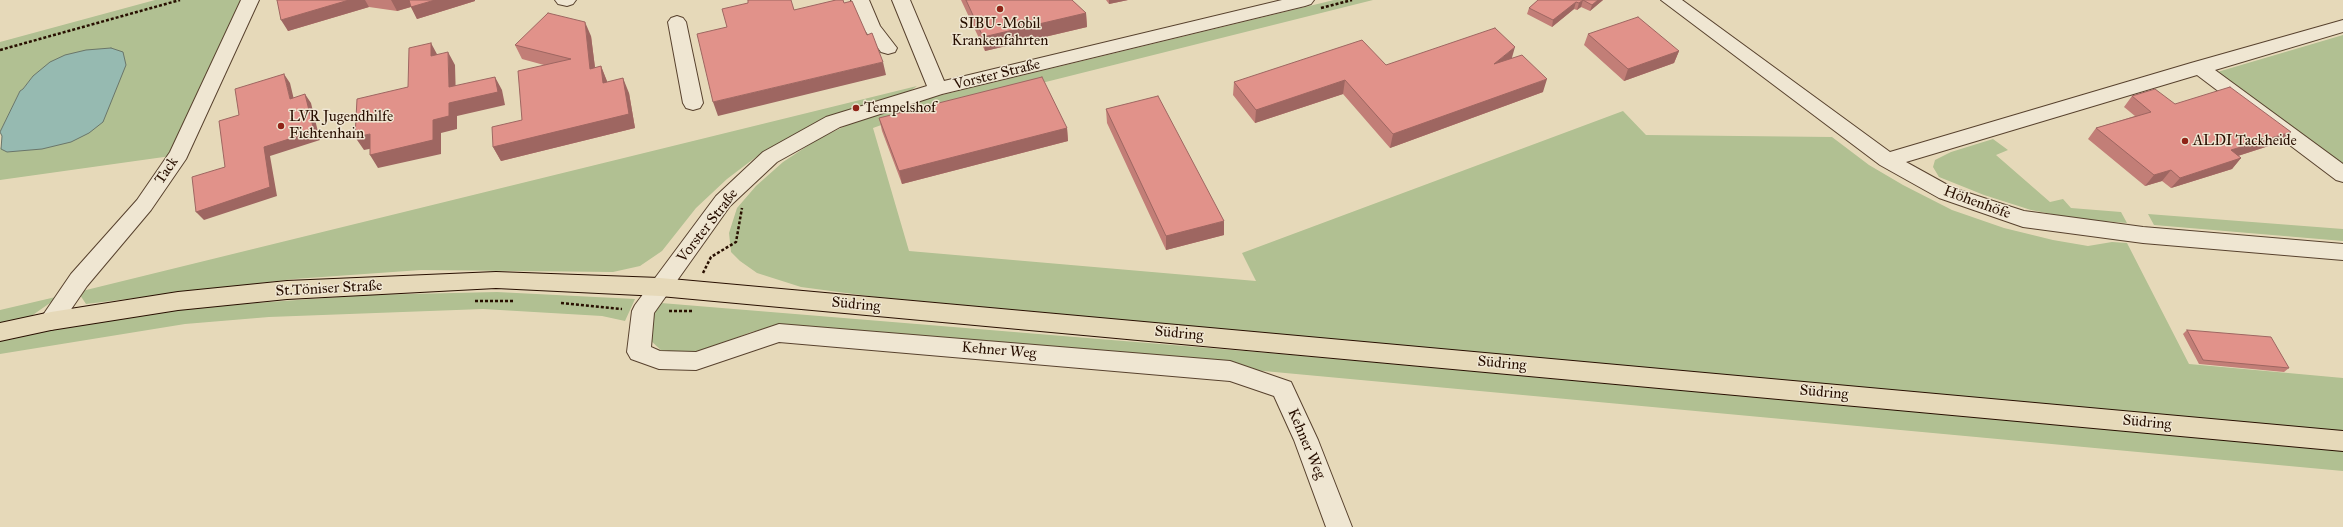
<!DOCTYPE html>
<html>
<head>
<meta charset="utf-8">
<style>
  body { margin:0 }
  canvas { display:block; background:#e6d9b9 }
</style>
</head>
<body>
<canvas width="2343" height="527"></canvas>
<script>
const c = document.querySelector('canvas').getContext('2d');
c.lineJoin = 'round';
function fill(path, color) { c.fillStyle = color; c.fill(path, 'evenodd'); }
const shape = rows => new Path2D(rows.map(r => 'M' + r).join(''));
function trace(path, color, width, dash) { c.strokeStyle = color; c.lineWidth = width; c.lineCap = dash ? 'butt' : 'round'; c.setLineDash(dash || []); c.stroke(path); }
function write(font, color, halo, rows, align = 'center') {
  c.font = font + ' "IM FELL Great Primer",serif'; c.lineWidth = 3; c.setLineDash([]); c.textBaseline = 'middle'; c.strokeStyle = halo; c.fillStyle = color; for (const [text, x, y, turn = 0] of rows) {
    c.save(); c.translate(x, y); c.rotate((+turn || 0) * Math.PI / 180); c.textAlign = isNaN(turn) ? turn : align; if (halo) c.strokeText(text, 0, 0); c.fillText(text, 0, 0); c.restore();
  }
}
const green = shape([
  [155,0,241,0,171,156,0,180,0,147,1,149,33,76,23,89,20,91,0,132,0,42],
  [1334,0,1373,0,898,119,873,128,909,251,1256,281,1242,253,1623,111,1646,135,1832,137,1869,165,1903,185,1952,210,2004,228,2053,240,2088,246,2112,242,2127,243,2189,364,2343,378,2343,432,876,297,801,287,757,273,740,261,731,252,729,233,737,208,756,186,783,162,818,139,858,120,938,96],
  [2343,35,2343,166,2214,73],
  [917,86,910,91,850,110,796,134,760,154,727,179,696,208,662,251,640,266,613,272,421,270,294,279,86,304,78,292],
  [1993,139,2008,150,1996,155,2050,202,2063,199,2071,208,2121,212,2127,223,2078,219,2031,210,1984,195,1939,177,1933,167,1935,160,1951,152],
  [2148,214,2343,229,2343,241,2154,225],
  [497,292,635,299,625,321,602,316,483,309,269,317,185,324,0,354,0,340,107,320,201,307,366,295],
  [60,296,27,319,0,324,0,310],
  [661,303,1282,354,2343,451,2343,471,778,326,751,332,694,354,665,354,649,339,648,325]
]);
const water = shape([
  [111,48,123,52,126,65,103,122,89,133,71,142,42,149,7,152,1,149,2,136,0,132,20,91,23,89,33,76,50,62,65,55,86,50,111,48]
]);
const path = shape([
  [1321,8,1352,0],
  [0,50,180,0],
  [703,273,711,257,736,242,742,208],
  [475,301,514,301],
  [561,303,622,309],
  [669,311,692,311]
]);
const minor = shape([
  [241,0,259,0,186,159,151,210,87,286,59,327,51,330,43,327,40,321,43,315,71,274,137,200,170,152,241,0],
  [555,0,576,0,573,4,567,6,558,4,555,0],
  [851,0,869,0,880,26,897,48,895,52,888,54,881,52,863,28,851,0],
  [892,0,910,0,944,81,1282,0,1314,0,1311,4,1305,6,942,94,840,127,777,162,730,206,654,313,651,347,660,351,696,352,779,324,1230,361,1291,382,1318,440,1352,527,1326,527,1294,440,1274,396,1230,381,779,342,696,370,659,369,631,359,627,352,632,311,635,305,716,196,763,152,826,117,927,86,892,0],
  [1661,0,1682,0,1890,152,2191,63,2343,20,2343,32,2215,70,2343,164,2343,182,2336,180,2197,75,1906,162,1953,188,2024,211,2143,227,2343,244,2343,260,2143,243,2023,227,1939,198,1880,165,1661,0],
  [677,16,683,18,686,22,703,103,700,108,693,110,686,108,683,103,668,22,671,18,677,16]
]);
const major = shape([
  [496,272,660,278,2343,431,2343,451,660,296,496,288,287,299,178,310,51,330,0,341,0,323,51,312,178,292,287,281,496,272]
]);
const wall = shape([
  [277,0,475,0,475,1,417,19,411,7,397,11,369,7,288,31],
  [961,0,1072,0,1086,13,1087,27,985,51],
  [1106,0,1128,0,1109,4],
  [1538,0,1603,0,1590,11,1581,7,1577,10,1574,9,1552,27,1527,14,1529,8],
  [1588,34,1679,51,1674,63,1624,81,1584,45],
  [591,36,595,68,601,66,607,82,629,93,635,128,501,161,493,147,522,120,544,65,522,59,515,45],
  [1512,58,1543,92,1390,148,1343,94,1255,123,1233,95,1234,82,1386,65],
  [2132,96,2175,104,2281,142,2238,156,2241,158,2232,169,2171,188,2162,181,2145,186,2088,139,2096,128,2135,116,2124,107],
  [1106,109,1224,235,1166,250,1107,123],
  [879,118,1067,128,1068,141,902,184,882,131],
  [2187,330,2289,368,2284,372,2199,364,2183,334]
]);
const shadedWall = shape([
  [349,0,365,0,369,7,288,31,281,20],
  [391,0,410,0,414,6,397,11],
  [435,0,475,0,475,1,417,19,411,7],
  [1109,0,1128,0,1109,4],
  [1583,0,1581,7,1577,10,1579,3],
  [1598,0,1603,0,1590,11,1592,5],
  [1576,2,1574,9,1552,27,1553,20],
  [1086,13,1087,27,985,51,983,37],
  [585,22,591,36,597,83,590,69],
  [431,43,438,56,431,56],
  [1515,47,1511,61,1494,64],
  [1679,51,1674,63,1624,81,1628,69],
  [448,52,455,65,456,101,449,87],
  [883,62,886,75,718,116,713,102],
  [601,66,607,81,609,97,603,83],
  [284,74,290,83,296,108,290,99],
  [495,77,502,90,505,105,457,116,457,129,441,133,441,154,378,168,370,155,433,120,449,103],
  [623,78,629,93,635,128,501,161,493,147],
  [1547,79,1543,92,1390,148,1393,134],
  [1345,80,1343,94,1255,123,1256,110],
  [305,94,311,103,320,140,270,156,277,196,204,220,196,212],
  [1067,128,1068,141,902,184,899,171],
  [2291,132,2281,142,2222,161,2231,150],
  [370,134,379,147,364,150,355,137],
  [2241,158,2232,169,2171,188,2180,178],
  [2171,170,2162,181,2145,186,2154,175],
  [1224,221,1224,235,1166,250,1166,236]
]);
const building = shape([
  [277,0,349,0,281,20,277,0],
  [409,0,435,0,411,7,409,0],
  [748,0,791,0,794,10,836,0,843,0,844,3,852,1,867,35,872,33,883,62,713,102,697,34,727,27,722,9,748,3,748,0],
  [966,0,1072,0,1086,13,983,37,966,0],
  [1538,0,1598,0,1592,5,1583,0,1579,3,1576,2,1553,20,1529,8,1538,0],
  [548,13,585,22,590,69,601,66,603,83,623,78,629,114,493,147,492,127,522,120,518,71,571,59,515,45,548,13],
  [1638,17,1679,51,1628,69,1588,34,1638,17],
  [1495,28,1515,47,1494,64,1522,55,1547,79,1393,134,1345,80,1256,110,1234,82,1362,40,1386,65,1495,28],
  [431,43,431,56,448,52,449,87,495,77,498,92,449,103,449,116,433,120,433,140,370,155,370,134,355,137,357,99,408,87,409,48,431,43],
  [284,74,290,99,305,94,314,131,264,147,270,187,196,212,192,177,225,167,219,121,239,115,235,89,284,74],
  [1042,77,1067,128,899,171,879,118,1042,77],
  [2230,87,2291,132,2231,150,2241,158,2180,178,2171,170,2154,175,2096,128,2151,112,2132,96,2155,89,2175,104,2230,87],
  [1158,96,1224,221,1166,236,1106,109,1158,96],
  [2187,330,2271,337,2289,368,2203,360,2187,330]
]);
const markers = [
  [1000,9,4,"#8f2418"],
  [856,108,4,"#8f2418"],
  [281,126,4,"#8f2418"],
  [2185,141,4,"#8f2418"]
];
const poiNames = [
  ["SIBU-Mobil",1000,24,"center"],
  ["Krankenfahrten",1000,41,"center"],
  ["Tempelshof",864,108],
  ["LVR Jugendhilfe",289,117],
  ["Fichtenhain",289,134],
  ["ALDI Tackheide",2193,141]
];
const streetNames = [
  ["Vorster Straße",997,75,-14],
  ["Tack",167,171,-56],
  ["Höhenhöfe",1977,203,20],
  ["Vorster Straße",708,226,-52],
  ["St.Töniser Straße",329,289,-3],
  ["Südring",856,305,5],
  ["Südring",1179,334,5],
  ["Kehner Weg",999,351,5],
  ["Südring",1502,364,5],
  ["Südring",1824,393,5],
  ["Südring",2147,423,5],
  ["Kehner Weg",1306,444,67]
];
fill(green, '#b1c092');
fill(water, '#96bab1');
trace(water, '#6a766a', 1);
trace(minor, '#58422e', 2);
trace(major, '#280f00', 2);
trace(path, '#280f00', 2.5, [3, 2]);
fill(minor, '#efe6d2');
fill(major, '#e6d9b9');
fill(wall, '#c27e77');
fill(shadedWall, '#9e6661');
fill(building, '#e1928a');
trace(building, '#9e6661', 1);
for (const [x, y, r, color] of markers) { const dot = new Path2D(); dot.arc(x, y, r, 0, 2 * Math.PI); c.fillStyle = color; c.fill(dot); trace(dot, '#efe6d2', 1.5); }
write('15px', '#280f00', '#efe6d2', poiNames, 'left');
write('15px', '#280f00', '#efe6d2', streetNames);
</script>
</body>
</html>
